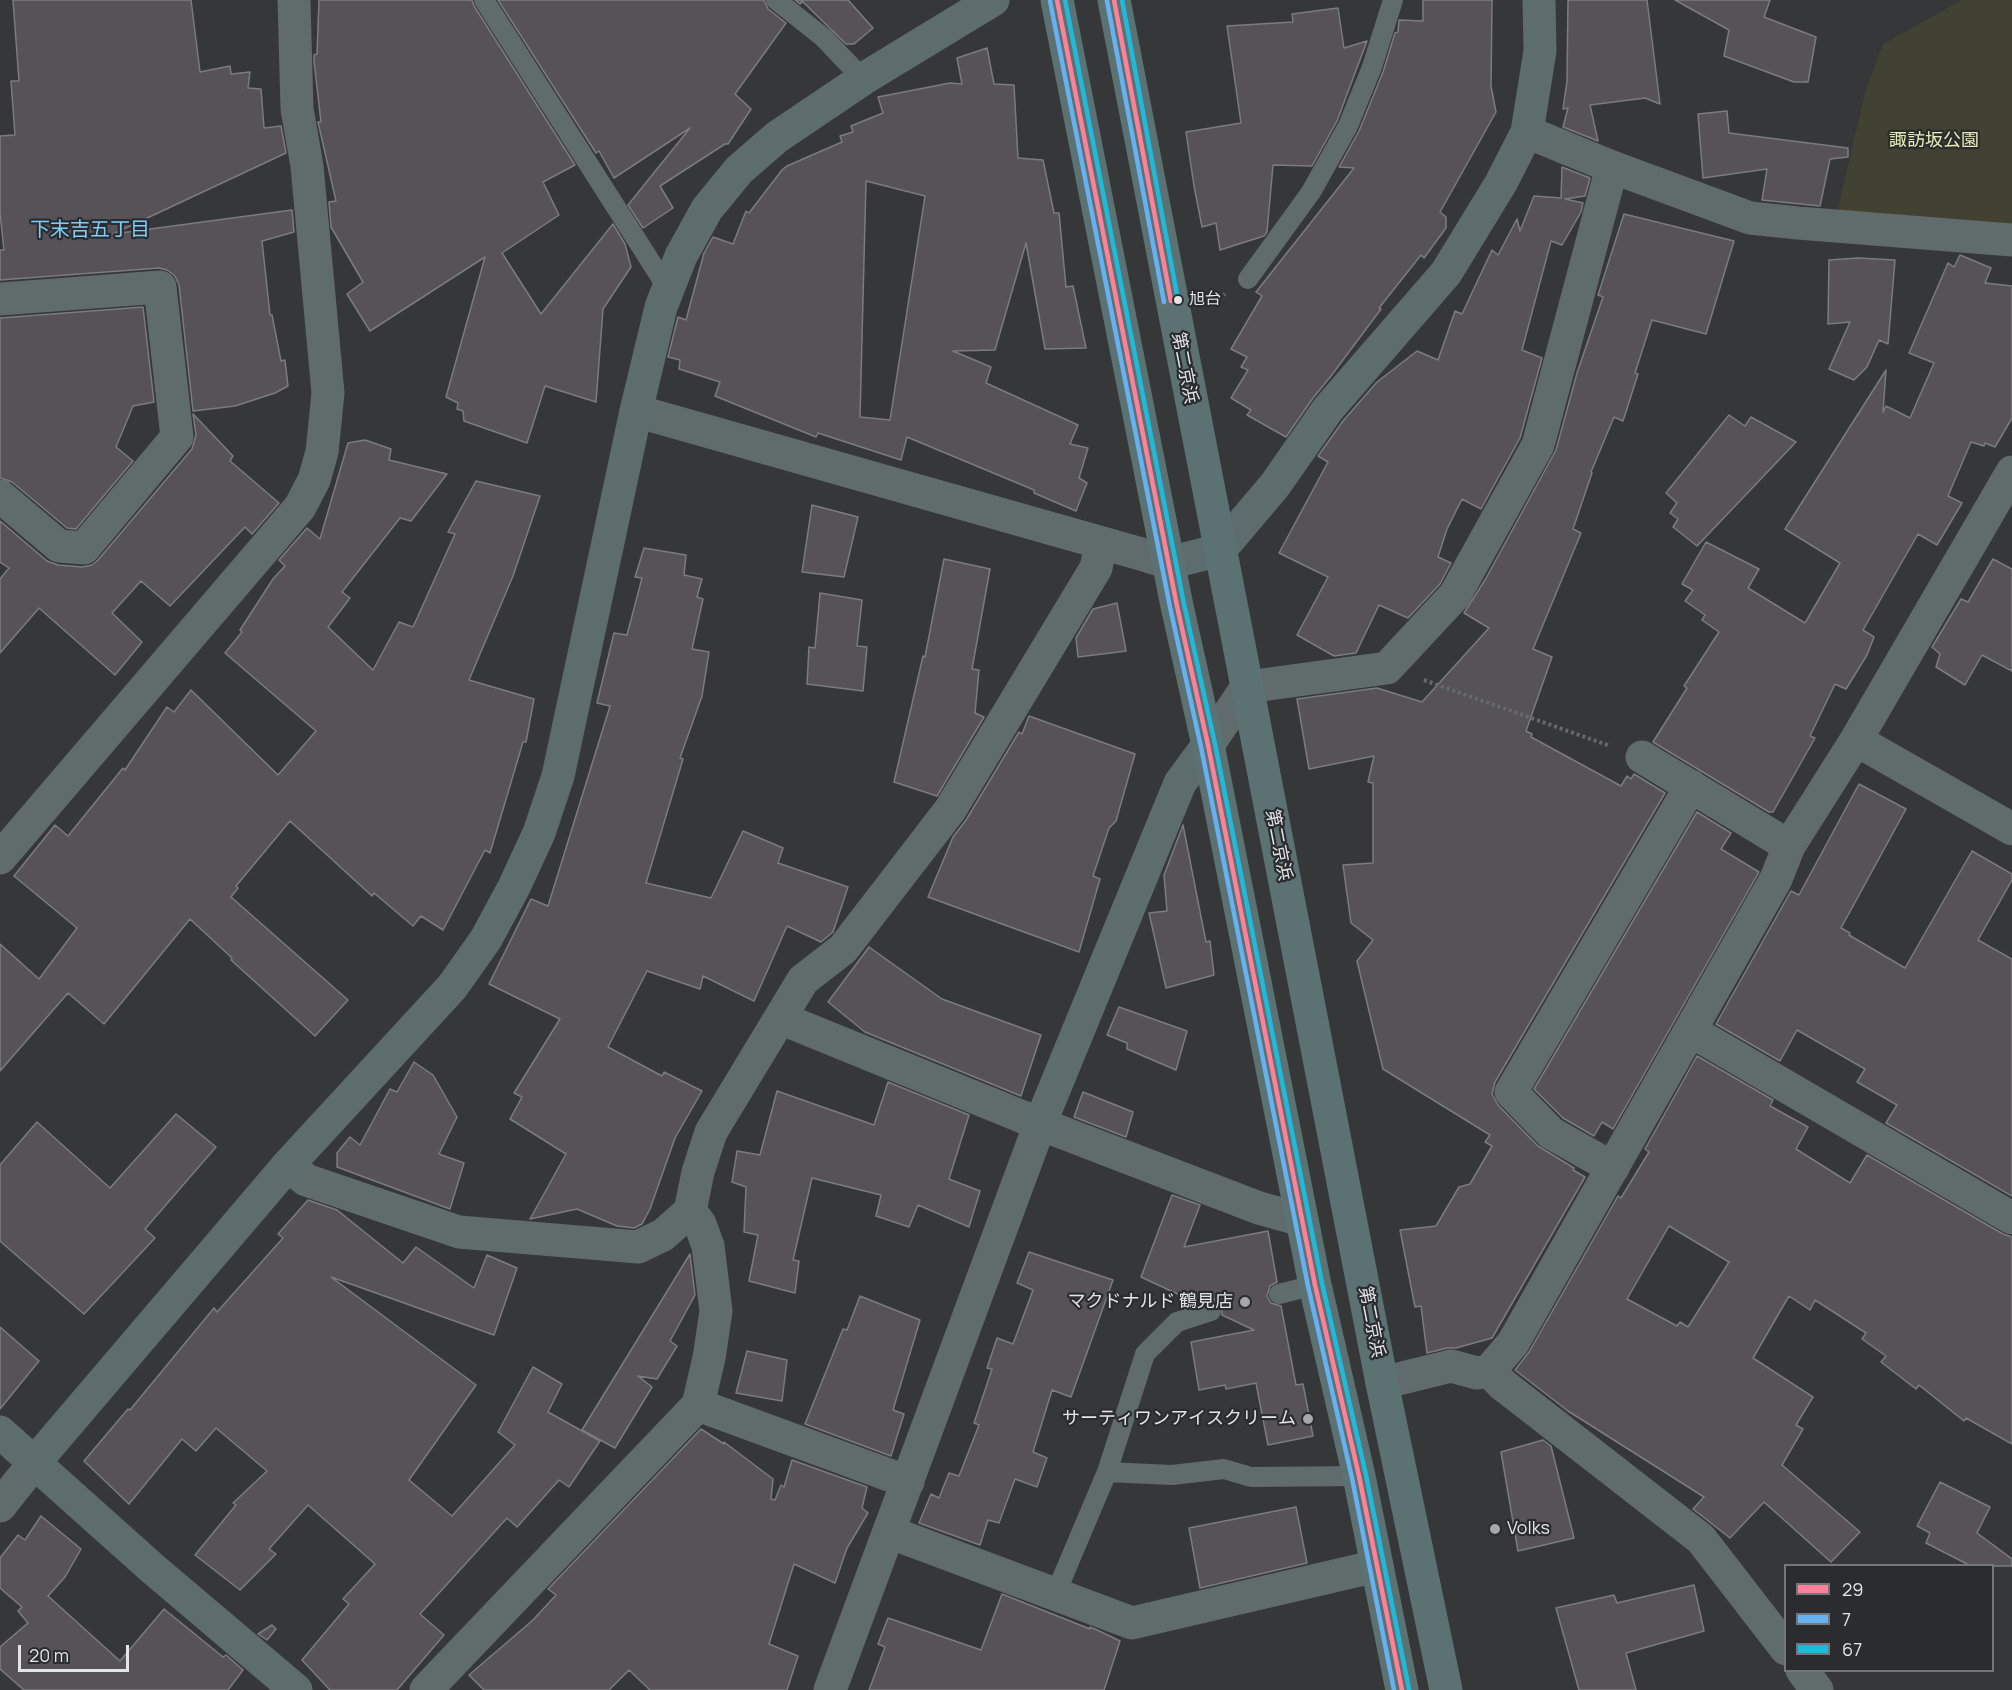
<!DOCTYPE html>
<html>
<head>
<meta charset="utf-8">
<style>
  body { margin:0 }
  #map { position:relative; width:2012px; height:1690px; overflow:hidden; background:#353739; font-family:Manrope,sans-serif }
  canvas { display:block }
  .legend { position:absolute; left:1784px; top:1564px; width:210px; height:108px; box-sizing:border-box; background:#2a2c30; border:2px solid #747679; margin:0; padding:8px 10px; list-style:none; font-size:18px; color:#e2e4e6 }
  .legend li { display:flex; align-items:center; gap:12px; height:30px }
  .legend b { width:30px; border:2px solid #747679 }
  .scale { position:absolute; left:18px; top:1645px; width:111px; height:27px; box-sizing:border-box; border:3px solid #e2e4e6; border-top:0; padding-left:8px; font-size:18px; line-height:21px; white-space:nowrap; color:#e2e4e6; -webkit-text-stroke:4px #2a2c30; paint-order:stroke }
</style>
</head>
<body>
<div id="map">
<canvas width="2012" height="1690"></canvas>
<ul class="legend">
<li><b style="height:8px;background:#ff8098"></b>29</li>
<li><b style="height:8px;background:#66b1f2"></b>7</li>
<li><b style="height:8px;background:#20b9da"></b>67</li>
</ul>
<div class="scale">20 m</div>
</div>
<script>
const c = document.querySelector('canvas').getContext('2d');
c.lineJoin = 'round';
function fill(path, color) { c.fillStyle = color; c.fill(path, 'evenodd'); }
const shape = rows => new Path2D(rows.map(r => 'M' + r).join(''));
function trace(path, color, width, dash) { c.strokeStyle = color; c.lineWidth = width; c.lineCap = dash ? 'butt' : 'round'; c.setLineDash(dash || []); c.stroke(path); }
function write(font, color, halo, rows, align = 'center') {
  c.font = font + ' Manrope,"Noto Sans JP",sans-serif'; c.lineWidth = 4.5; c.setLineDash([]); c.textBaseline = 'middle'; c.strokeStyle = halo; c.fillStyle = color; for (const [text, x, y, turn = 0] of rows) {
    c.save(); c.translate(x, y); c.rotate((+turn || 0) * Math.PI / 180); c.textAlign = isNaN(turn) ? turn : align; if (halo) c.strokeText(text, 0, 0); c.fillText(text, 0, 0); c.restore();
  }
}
const green = shape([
  [1962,0,2012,0,2012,231,1836,217,1865,93,1883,44]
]);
const building = shape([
  [13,0,191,0,200,72,230,66,231,74,250,72,248,88,261,89,264,128,281,126,286,153,113,234,292,210,294,232,262,241,270,315,272,315,281,361,285,360,288,386,275,393,235,406,193,411,179,285,175,276,167,270,159,268,0,280,0,250,4,250,0,213,0,136,15,135,11,81,19,81,13,0],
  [319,0,472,0,474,6,575,165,543,182,559,215,502,253,541,314,613,224,625,244,631,267,603,309,596,402,545,386,527,443,464,421,463,411,457,409,458,403,446,397,485,257,370,331,347,294,363,282,331,227,329,202,336,201,318,122,321,122,314,61,314,55,317,54,319,0],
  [498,0,764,0,768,9,786,23,735,94,751,109,728,144,725,144,660,186,673,208,643,228,628,205,690,128,614,178,599,151,596,153,498,0],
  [795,0,848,0,873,28,854,44,846,44,802,1,800,4,795,0],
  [1423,0,1492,0,1491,86,1496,112,1440,212,1446,217,1446,228,1424,258,1421,255,1379,308,1381,309,1331,376,1313,398,1286,437,1247,415,1251,410,1231,398,1248,370,1241,367,1247,357,1231,349,1262,296,1256,292,1354,168,1339,167,1359,131,1383,72,1395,33,1398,32,1399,20,1423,21,1423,0],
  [1568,0,1647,0,1660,104,1645,98,1590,105,1598,141,1563,127,1568,108,1563,109,1567,81,1568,0],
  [1675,0,1770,0,1764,17,1816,37,1808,82,1794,82,1724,56,1729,30,1675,0],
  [1338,8,1344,48,1367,41,1337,121,1312,166,1273,165,1267,232,1264,236,1220,250,1216,223,1202,227,1194,186,1186,132,1241,123,1227,26,1293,22,1292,14,1338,8],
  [987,48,994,84,1014,85,1018,158,1043,160,1054,213,1059,213,1066,287,1073,286,1086,348,1045,349,1026,243,995,350,953,351,991,367,986,383,1078,425,1070,444,1088,448,1079,478,1087,483,1076,511,1034,493,1034,490,907,437,901,460,818,433,816,437,715,396,720,382,679,369,680,360,668,357,678,317,686,320,704,253,713,237,733,244,746,211,749,213,782,170,787,166,842,142,840,136,853,132,851,126,883,113,878,97,950,83,962,84,957,58,987,48],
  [866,181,925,196,890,420,860,417,866,181],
  [1727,111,1729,133,1848,148,1848,157,1830,159,1820,206,1762,200,1767,169,1703,178,1698,114,1727,111],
  [1562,167,1590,178,1585,196,1565,199,1583,203,1581,212,1562,245,1551,241,1522,350,1542,358,1520,438,1481,509,1462,499,1447,529,1438,557,1451,563,1440,584,1408,618,1379,605,1356,653,1334,656,1297,635,1328,577,1279,553,1328,462,1318,456,1343,421,1377,382,1417,351,1438,360,1455,311,1462,314,1492,250,1498,255,1517,219,1520,231,1534,196,1561,198,1562,167],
  [1624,214,1734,241,1706,334,1652,320,1635,373,1638,374,1623,421,1614,417,1591,472,1592,473,1573,529,1581,533,1533,649,1552,657,1526,731,1532,734,1531,737,1621,786,1627,776,1631,779,1634,774,1665,793,1495,1082,1492,1094,1498,1105,1538,1146,1574,1168,1573,1170,1585,1177,1492,1338,1456,1348,1447,1348,1427,1353,1421,1306,1415,1307,1400,1230,1436,1226,1459,1187,1470,1184,1492,1146,1485,1142,1490,1135,1383,1069,1357,961,1373,940,1351,923,1343,865,1373,863,1373,783,1368,782,1374,756,1309,769,1297,699,1377,688,1422,702,1489,628,1464,613,1485,580,1556,450,1577,373,1603,297,1598,295,1624,214],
  [1960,255,1991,268,1985,283,2012,286,2012,418,1995,447,1985,443,1984,446,1971,442,1948,496,1962,503,1937,545,1918,534,1863,630,1874,637,1867,655,1846,689,1835,684,1810,736,1815,738,1773,812,1769,812,1653,742,1687,688,1684,686,1719,632,1702,620,1705,615,1685,601,1693,590,1682,584,1706,542,1759,569,1748,588,1805,623,1840,563,1785,529,1886,370,1883,412,1886,406,1910,418,1934,363,1909,353,1948,263,1954,267,1960,255],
  [1858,258,1895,260,1888,344,1879,340,1867,367,1854,380,1829,369,1850,322,1828,324,1829,260,1858,258],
  [143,307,154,402,133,406,116,447,133,461,76,529,67,528,12,482,0,478,0,318,143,307],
  [193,414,233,456,230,461,279,503,252,534,245,527,170,606,141,581,112,613,142,642,115,675,39,608,0,653,0,579,9,568,0,562,0,521,47,561,58,565,82,567,92,565,98,560,192,449,196,435,193,414],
  [1729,415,1745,426,1751,417,1796,442,1697,546,1673,527,1678,519,1670,513,1677,503,1666,493,1729,415],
  [365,440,391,449,389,460,447,474,411,521,400,518,342,592,350,598,328,627,373,670,399,622,413,627,455,534,448,532,476,481,540,496,513,576,469,680,534,699,526,742,523,742,490,853,485,850,443,930,421,916,413,926,374,893,372,896,290,821,236,886,238,888,231,897,348,1000,315,1036,231,960,232,958,190,919,104,1024,68,993,0,1071,0,944,39,979,77,928,14,876,55,825,68,836,123,768,125,770,167,707,174,712,191,690,278,775,316,731,225,653,242,632,240,630,273,579,285,566,279,560,307,528,320,539,348,443,365,440],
  [812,505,858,517,844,577,802,572,812,505],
  [644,548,686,555,684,575,702,579,697,597,703,599,692,649,709,652,702,696,680,758,683,759,646,883,711,898,743,831,783,848,778,863,848,887,833,932,821,942,787,926,754,1001,703,976,700,989,647,971,608,1047,662,1076,664,1072,702,1091,675,1138,650,1209,642,1224,634,1228,617,1226,577,1209,530,1219,566,1154,510,1119,522,1097,514,1093,560,1019,489,984,531,899,548,906,610,706,597,703,614,633,627,635,642,578,635,577,644,548],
  [944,559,990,569,972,669,979,670,975,713,984,717,937,796,894,782,923,656,925,657,944,559],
  [1993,559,2012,569,2012,671,1982,655,1965,685,1936,667,1940,654,1932,647,1961,599,1968,602,1993,559],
  [820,593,862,600,857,646,867,647,863,691,807,684,809,647,815,648,820,593],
  [1117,603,1126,651,1078,657,1076,638,1093,609,1117,603],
  [1029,716,1135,754,1116,821,1109,828,1093,876,1100,879,1079,952,928,897,953,837,966,820,1019,732,1022,734,1029,716],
  [1859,784,1906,809,1841,928,1850,933,1849,935,1905,968,1972,851,2012,874,2012,880,1978,940,2012,959,2012,1196,1886,1123,1897,1105,1857,1082,1865,1069,1797,1030,1780,1061,1716,1024,1791,891,1799,895,1859,784],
  [1697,812,1731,833,1721,849,1759,872,1613,1129,1602,1122,1594,1136,1563,1118,1534,1089,1697,812],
  [1183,825,1206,942,1210,941,1214,975,1166,988,1149,913,1167,911,1164,875,1183,825],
  [869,947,942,999,1041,1035,1021,1096,865,1032,828,1002,869,947],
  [1119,1007,1187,1031,1176,1070,1127,1049,1127,1043,1107,1035,1119,1007],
  [1697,1056,1773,1100,1770,1106,1808,1127,1796,1149,1850,1183,1867,1155,2003,1234,2012,1237,2012,1444,1966,1418,1964,1421,1919,1385,1916,1389,1881,1362,1886,1356,1862,1339,1866,1333,1815,1300,1810,1310,1789,1296,1753,1358,1813,1397,1796,1425,1803,1429,1782,1465,1860,1532,1831,1562,1764,1502,1730,1538,1693,1509,1704,1497,1568,1411,1515,1370,1529,1352,1618,1196,1621,1198,1649,1152,1645,1149,1697,1056],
  [1669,1226,1729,1262,1688,1327,1680,1322,1677,1326,1627,1299,1669,1226],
  [414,1062,433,1075,457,1117,439,1154,464,1163,450,1209,337,1167,337,1153,350,1137,360,1145,390,1089,397,1092,414,1062],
  [888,1082,969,1115,949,1179,980,1191,969,1227,918,1205,909,1227,876,1216,881,1195,812,1178,793,1260,799,1261,795,1293,749,1281,758,1235,744,1232,746,1187,732,1182,737,1151,760,1155,777,1091,874,1125,888,1082],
  [1083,1092,1133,1112,1126,1137,1074,1117,1083,1092],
  [176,1114,216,1147,145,1229,155,1238,84,1314,0,1241,0,1165,37,1122,110,1188,176,1114],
  [1172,1195,1200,1205,1184,1247,1268,1231,1277,1282,1270,1286,1267,1296,1271,1303,1281,1306,1296,1385,1303,1384,1313,1436,1268,1445,1256,1383,1226,1389,1225,1385,1199,1390,1191,1342,1254,1330,1222,1315,1222,1307,1214,1299,1197,1303,1141,1277,1172,1195],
  [308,1200,337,1210,403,1263,416,1247,474,1288,487,1255,517,1268,494,1335,331,1277,476,1385,409,1480,452,1516,515,1445,498,1432,533,1367,562,1384,548,1412,600,1441,569,1487,559,1480,517,1527,507,1518,420,1614,444,1635,397,1690,330,1690,302,1660,349,1604,343,1599,375,1564,308,1505,269,1549,276,1554,240,1590,195,1555,236,1505,233,1503,267,1471,216,1428,196,1451,182,1439,129,1504,84,1461,128,1409,130,1410,214,1308,217,1312,283,1238,278,1234,308,1200],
  [1029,1252,1113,1280,1071,1397,1052,1390,1033,1452,1047,1458,1037,1487,1015,1479,999,1523,988,1520,980,1545,919,1523,931,1494,939,1498,949,1473,959,1476,979,1425,974,1423,992,1369,987,1368,997,1338,1013,1344,1033,1290,1017,1283,1029,1252],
  [690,1254,695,1295,670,1341,677,1346,657,1379,638,1376,652,1387,615,1448,582,1430,690,1254],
  [860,1296,920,1320,893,1410,904,1414,891,1456,805,1424,843,1329,847,1330,860,1296],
  [0,1327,39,1361,0,1409,0,1327],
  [747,1351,787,1360,782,1401,736,1393,747,1351],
  [701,1429,724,1444,724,1442,773,1479,771,1499,775,1500,781,1485,784,1487,792,1460,867,1487,862,1508,868,1513,847,1548,835,1583,794,1564,769,1644,798,1656,787,1690,650,1690,629,1670,609,1690,484,1690,469,1675,533,1620,556,1595,548,1589,701,1429],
  [1543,1440,1551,1446,1574,1538,1518,1551,1501,1452,1543,1440],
  [1940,1482,1990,1507,1977,1533,2012,1559,2012,1566,1971,1566,1926,1543,1930,1533,1917,1526,1940,1482],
  [1296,1507,1307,1563,1200,1588,1189,1528,1296,1507],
  [41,1516,81,1549,65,1577,48,1596,120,1661,164,1609,223,1657,226,1655,243,1670,228,1690,24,1690,0,1669,0,1647,28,1623,18,1611,22,1607,0,1588,0,1558,18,1535,25,1540,41,1516],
  [1694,1585,1704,1631,1626,1653,1636,1690,1579,1690,1556,1608,1614,1595,1617,1603,1694,1585],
  [1002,1594,1090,1629,1090,1627,1095,1629,1120,1641,1104,1690,869,1690,885,1647,878,1644,888,1618,981,1650,1002,1594],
  [272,1625,276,1629,267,1640,258,1634,272,1625]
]);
const path = shape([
  [1209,305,1225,294],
  [1424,680,1610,746]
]);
const lane = shape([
  [484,0,668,289],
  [776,0,824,38,863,79],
  [1248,279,1311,192,1348,126,1372,67,1393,0],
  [1279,1294,1315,1285],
  [1107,1472,1145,1354,1177,1322,1211,1311],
  [1055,1595,1107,1472,1172,1475,1224,1469,1251,1477,1359,1476]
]);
const street = shape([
  [1527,132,1612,167,1750,218,1798,223,2012,240],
  [0,299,160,287,177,437,84,548,59,546,0,496],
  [636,411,1141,554,1169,563],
  [1856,740,2012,829],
  [1208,745,1247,687,1387,668,1455,595,1538,445,1612,167],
  [1642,757,1789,846],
  [0,858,300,507,314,480,322,452,328,393,307,166,297,109,294,0],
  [780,1018,1040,1124,1259,1208,1302,1220],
  [1691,1031,2012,1218],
  [288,1165,306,1180,459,1232,638,1247,663,1235,690,1211,698,1172,711,1132,803,980,843,949,950,810,1096,568,1101,544],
  [1613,1168,1551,1133,1511,1092,1691,786],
  [1489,1371,1503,1385,1701,1539,1786,1649],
  [1382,1383,1451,1366,1477,1373,1489,1371,1513,1343,1776,879,1789,846,1856,740,2012,472],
  [698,1405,908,1482],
  [0,1506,35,1462],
  [889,1532,1132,1623,1377,1566],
  [1802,1670,1817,1690],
  [426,1690,698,1405,709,1358,716,1311,708,1246,700,1224,690,1211],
  [830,1690,1040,1124]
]);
const secondary = shape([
  [1169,563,1220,550,1275,485,1328,409,1446,273,1501,183,1527,132,1540,51,1539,0],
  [1040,1124,1180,783,1208,745],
  [0,1432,152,1568,296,1690],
  [35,1462,288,1165,452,987,486,939,514,887,539,833,558,776,636,411,661,307,681,256,707,209,739,170,777,137,863,79,993,0]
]);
const highway = shape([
  [1057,0,1177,606,1208,745,1315,1285,1359,1476,1402,1690],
  [1114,0,1382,1383,1446,1690]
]);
const bus1 = shape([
  [1057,0,1177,606,1208,745,1315,1285,1359,1476,1402,1690],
  [1114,0,1171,301]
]);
const bus2 = shape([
  [1050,1,1170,607,1201,747,1308,1286,1352,1478,1394,1690],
  [1107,1,1164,302]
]);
const bus3 = shape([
  [1065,0,1184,604,1215,744,1322,1283,1366,1475,1409,1689],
  [1122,0,1178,300]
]);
const markers = [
  [1178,300,5,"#e2e4e6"],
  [1245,1302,6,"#a5a7a9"],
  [1308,1419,6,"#a5a7a9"],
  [1495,1529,6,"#a5a7a9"]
];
const busNames = [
  ["旭台",1189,300]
];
const parkNames = [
  ["諏訪坂公園",1934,141]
];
const streetNames = [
  ["第二京浜",1184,368,79],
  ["第二京浜",1278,845,79],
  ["第二京浜",1371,1322,79]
];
const poiNames = [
  ["マクドナルド 鶴見店",1233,1302],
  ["サーティワンアイスクリーム",1296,1419],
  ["Volks",1507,1529,"left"]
];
const neighbourhoodNames = [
  ["下末吉五丁目",90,230]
];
fill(green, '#414231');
fill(building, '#565257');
trace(building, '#7c7c7e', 1.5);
trace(path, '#636b6c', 4, [3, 3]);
trace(lane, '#606b6c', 20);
trace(street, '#606b6c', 33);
trace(secondary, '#5d6c6d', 33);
trace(highway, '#5b7172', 33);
trace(bus1, '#ff8098', 4.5);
trace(bus2, '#66b1f2', 4.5);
trace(bus3, '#20b9da', 4.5);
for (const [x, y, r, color] of markers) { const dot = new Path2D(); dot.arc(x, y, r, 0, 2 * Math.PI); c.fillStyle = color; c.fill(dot); trace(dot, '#2a2c30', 2); }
write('16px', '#e2e4e6', '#2a2c30', busNames, 'left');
write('18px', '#e6eab0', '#2a2c30', parkNames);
write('18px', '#e2e4e6', '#2a2c30', streetNames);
write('18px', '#e2e4e6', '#2a2c30', poiNames, 'right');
write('20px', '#7dcdf8', '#2a2c30', neighbourhoodNames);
</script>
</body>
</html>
